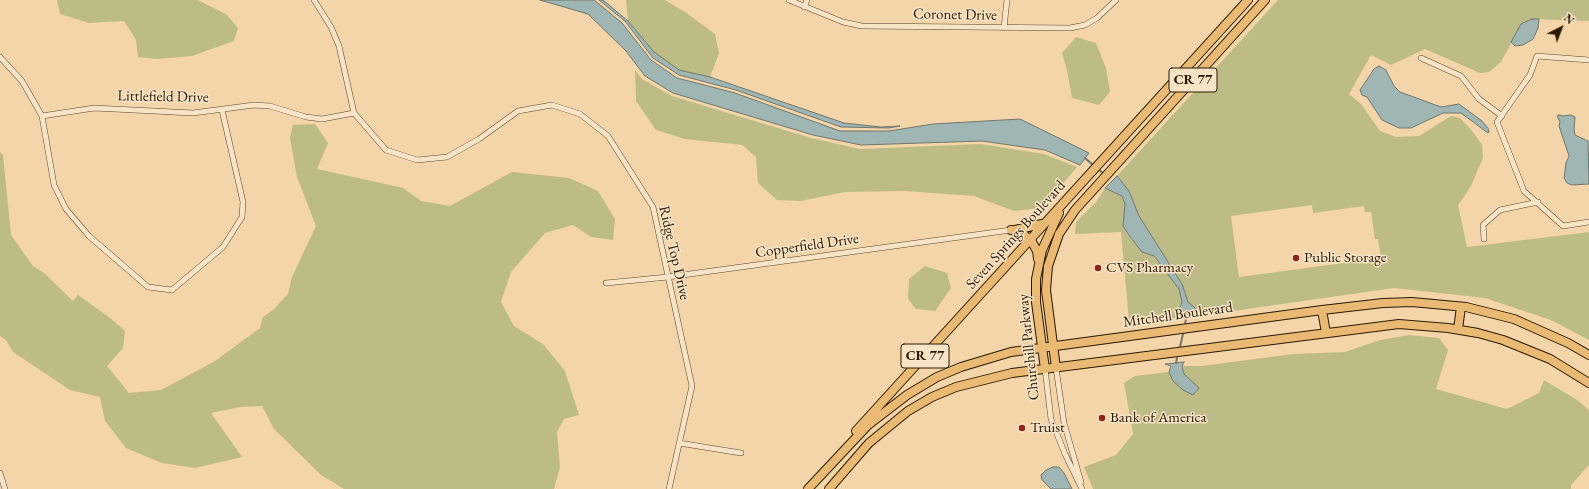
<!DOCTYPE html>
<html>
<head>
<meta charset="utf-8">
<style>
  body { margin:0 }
  #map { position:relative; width:1589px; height:489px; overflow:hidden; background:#f3d5a9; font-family:"EB Garamond",serif }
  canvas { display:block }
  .north { position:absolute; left:1541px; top:8px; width:40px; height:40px; -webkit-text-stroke:3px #f7e4c7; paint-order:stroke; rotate:42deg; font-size:11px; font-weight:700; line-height:16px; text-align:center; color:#2a1901 }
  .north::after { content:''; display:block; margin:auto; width:14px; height:18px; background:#2a1901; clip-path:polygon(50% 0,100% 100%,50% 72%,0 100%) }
</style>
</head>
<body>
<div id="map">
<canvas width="1589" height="489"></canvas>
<div class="north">N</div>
</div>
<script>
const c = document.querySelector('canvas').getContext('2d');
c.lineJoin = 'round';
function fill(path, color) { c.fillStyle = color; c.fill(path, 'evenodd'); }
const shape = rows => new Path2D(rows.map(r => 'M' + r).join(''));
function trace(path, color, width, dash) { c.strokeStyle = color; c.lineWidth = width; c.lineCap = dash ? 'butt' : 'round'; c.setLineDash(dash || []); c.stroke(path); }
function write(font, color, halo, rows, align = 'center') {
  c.font = font + ' "EB Garamond",serif'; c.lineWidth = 3; c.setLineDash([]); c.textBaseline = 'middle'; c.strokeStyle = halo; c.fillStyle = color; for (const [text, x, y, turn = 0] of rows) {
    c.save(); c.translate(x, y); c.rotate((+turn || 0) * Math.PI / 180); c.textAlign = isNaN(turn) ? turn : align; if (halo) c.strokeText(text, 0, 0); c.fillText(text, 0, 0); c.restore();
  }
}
const green = shape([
  [57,0,198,0,226,14,238,28,234,41,192,56,157,59,138,57,136,40,124,21,89,23,60,14],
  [626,0,665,0,685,12,715,34,719,53,710,77,679,70,654,52,628,21],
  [1278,0,1589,0,1589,21,1532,19,1522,24,1501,62,1489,72,1480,73,1425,49,1391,65,1371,55,1349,94,1361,104,1380,131,1396,137,1419,136,1451,116,1460,118,1473,132,1482,145,1483,158,1470,188,1458,205,1467,247,1589,232,1589,340,1551,320,1485,298,1394,288,1198,316,1195,308,1188,302,1182,284,1139,216,1129,191,1117,176],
  [1312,205,1313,213,1364,206,1365,212,1371,212,1375,239,1378,239,1381,258,1239,277,1231,216],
  [1076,37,1096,43,1106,68,1110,92,1099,105,1072,98,1067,70,1062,53],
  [635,70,642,79,672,96,811,138,860,149,981,144,1044,154,1077,167,1042,208,1014,211,974,196,904,191,845,192,801,201,777,200,758,183,756,157,742,145,685,139,656,130,636,101],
  [315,124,328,143,317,169,403,188,421,201,450,206,512,172,569,178,598,191,615,219,613,240,591,237,573,225,545,233,511,272,501,302,514,326,543,344,565,371,579,415,564,419,557,432,560,467,554,489,344,489,321,475,274,429,262,406,240,407,211,413,242,457,195,468,162,463,126,448,105,421,100,397,70,390,13,352,6,340,0,336,0,152,3,155,11,235,33,266,44,273,73,301,78,295,109,317,125,331,123,348,107,366,129,393,161,390,215,361,260,328,263,317,273,310,288,294,292,277,316,226,297,177,290,138,293,125],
  [1105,188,1122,196,1125,204,1123,226,1129,237,1142,252,1153,256,1179,289,1182,302,1176,319,1129,321,1121,232,1075,234,1076,222,1096,202],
  [925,266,947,273,951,288,935,311,916,309,908,299,909,279],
  [1409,335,1439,338,1448,350,1436,389,1507,409,1539,393,1544,380,1577,400,1589,410,1589,465,1571,485,1571,489,1093,489,1084,467,1116,455,1133,434,1124,383,1135,376,1169,372,1173,381,1183,390,1194,383,1184,374,1182,366,1202,366,1293,354,1345,352,1380,340]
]);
const water = shape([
  [540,0,594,0,622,23,651,60,677,78,735,93,840,131,889,131,933,124,1020,119,1089,153,1080,165,1045,150,982,141,861,145,813,135,673,93,645,76,626,51,588,14,540,0],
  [599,0,603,0,628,21,654,52,679,70,710,77,844,123,881,127,900,126,889,128,841,127,736,90,679,75,653,58,625,21,599,0],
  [1532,19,1539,19,1538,28,1533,39,1523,45,1515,46,1511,42,1521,24,1532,19],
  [1379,66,1386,70,1394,86,1400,92,1441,107,1459,104,1482,121,1488,128,1489,132,1488,133,1461,113,1443,113,1411,128,1399,128,1382,120,1367,97,1362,95,1360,90,1374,69,1379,66],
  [1559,115,1563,116,1571,115,1575,117,1574,129,1575,135,1588,141,1589,184,1572,185,1567,183,1564,178,1566,163,1569,156,1559,126,1560,122,1557,116,1559,115],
  [1117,176,1129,191,1139,216,1182,284,1188,302,1195,308,1198,316,1176,319,1182,302,1179,289,1154,256,1142,252,1130,237,1123,226,1125,204,1122,196,1105,188,1117,176],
  [1184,362,1182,366,1184,374,1199,388,1193,395,1183,390,1173,381,1169,372,1171,366,1165,364,1184,362],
  [1053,467,1059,467,1064,473,1072,489,1051,489,1042,480,1041,475,1046,470,1053,467]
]);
const stream = shape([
  [1085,158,1094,166],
  [1098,169,1105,175],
  [1185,323,1187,317],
  [1180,347,1183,334],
  [1176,363,1177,358]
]);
const minor = shape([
  [314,0,331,27,339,46,354,113,386,150,417,160,447,157,479,139,518,111,552,105,580,114,608,136,653,207,692,386,669,489],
  [789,0,843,22,862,26,1070,28,1085,25,1097,18,1116,0],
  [804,7,807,0],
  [1004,28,1007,0],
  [0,57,22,81,42,116,54,185,66,209,89,236,148,287,172,290,223,247,242,217,243,202,222,110],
  [1421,58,1461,76,1479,99,1502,116],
  [1589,60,1537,56,1530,75,1497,122,1524,191,1563,226,1589,222],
  [42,116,94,108,193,113,254,105,270,106,306,117,322,119,354,113],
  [1484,239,1483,225,1500,210,1538,202],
  [606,283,668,277,1011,230],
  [1056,368,1064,423,1081,482],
  [1045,369,1051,419,1065,454,1082,489],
  [679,443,741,453],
  [0,473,5,489]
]);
const primary = shape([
  [1011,230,1021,232,1032,242,1037,251,1038,259],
  [1015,230,1042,224],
  [1322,310,1326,333],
  [1458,329,1461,307],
  [1056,368,1046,290,1048,266,1059,234,1075,210,1265,0],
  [1045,369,1036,302,1036,279,1042,250,1059,213],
  [856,431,1248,0],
  [808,489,868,425,907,395,937,377,961,367,1011,352,1322,310,1383,303,1412,302,1466,307,1514,319,1568,343,1589,355],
  [829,489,869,443,908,411,932,397,956,387,1012,373,1399,324,1448,328,1478,333,1503,340,1550,359,1589,383]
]);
const markers = [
  [1296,258,4,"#8f2418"],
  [1098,268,4,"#8f2418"],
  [1102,418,4,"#8f2418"],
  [1022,428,4,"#8f2418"]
];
const shields = [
  [1193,80,48],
  [925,356,48]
];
const shieldNames = [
  ["CR 77",1193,80],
  ["CR 77",925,356]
];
const streetNames = [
  ["Coronet Drive",955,15,1],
  ["Littlefield Drive",163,97,1],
  ["Seven Springs Boulevard",1016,235,-48],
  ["Copperfield Drive",807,246,-8],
  ["Ridge Top Drive",674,253,77],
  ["Mitchell Boulevard",1178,315,-8],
  ["Churchill Parkway",1029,347,-96]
];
const poiNames = [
  ["Public Storage",1304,258],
  ["CVS Pharmacy",1106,268],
  ["Bank of America",1110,418],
  ["Truist",1030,428]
];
fill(green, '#bebc86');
fill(water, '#a0b6b4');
trace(water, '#71776c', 1);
trace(stream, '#71776c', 2);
trace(minor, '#5c482b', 6);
trace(primary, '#2a1901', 10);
trace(minor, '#f7e4c7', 5);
trace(primary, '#eaba74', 8);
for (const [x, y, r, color] of markers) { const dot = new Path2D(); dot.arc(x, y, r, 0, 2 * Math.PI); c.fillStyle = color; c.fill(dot); trace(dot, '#f7e4c7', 1.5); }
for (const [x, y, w] of shields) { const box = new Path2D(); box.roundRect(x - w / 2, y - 12, w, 24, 3); c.fillStyle = '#f7e4c7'; c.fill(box); trace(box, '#2a1901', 1); }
write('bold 14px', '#2a1901', null, shieldNames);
write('15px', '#2a1901', '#f7e4c7', streetNames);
write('15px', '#2a1901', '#f7e4c7', poiNames, 'left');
</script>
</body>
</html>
